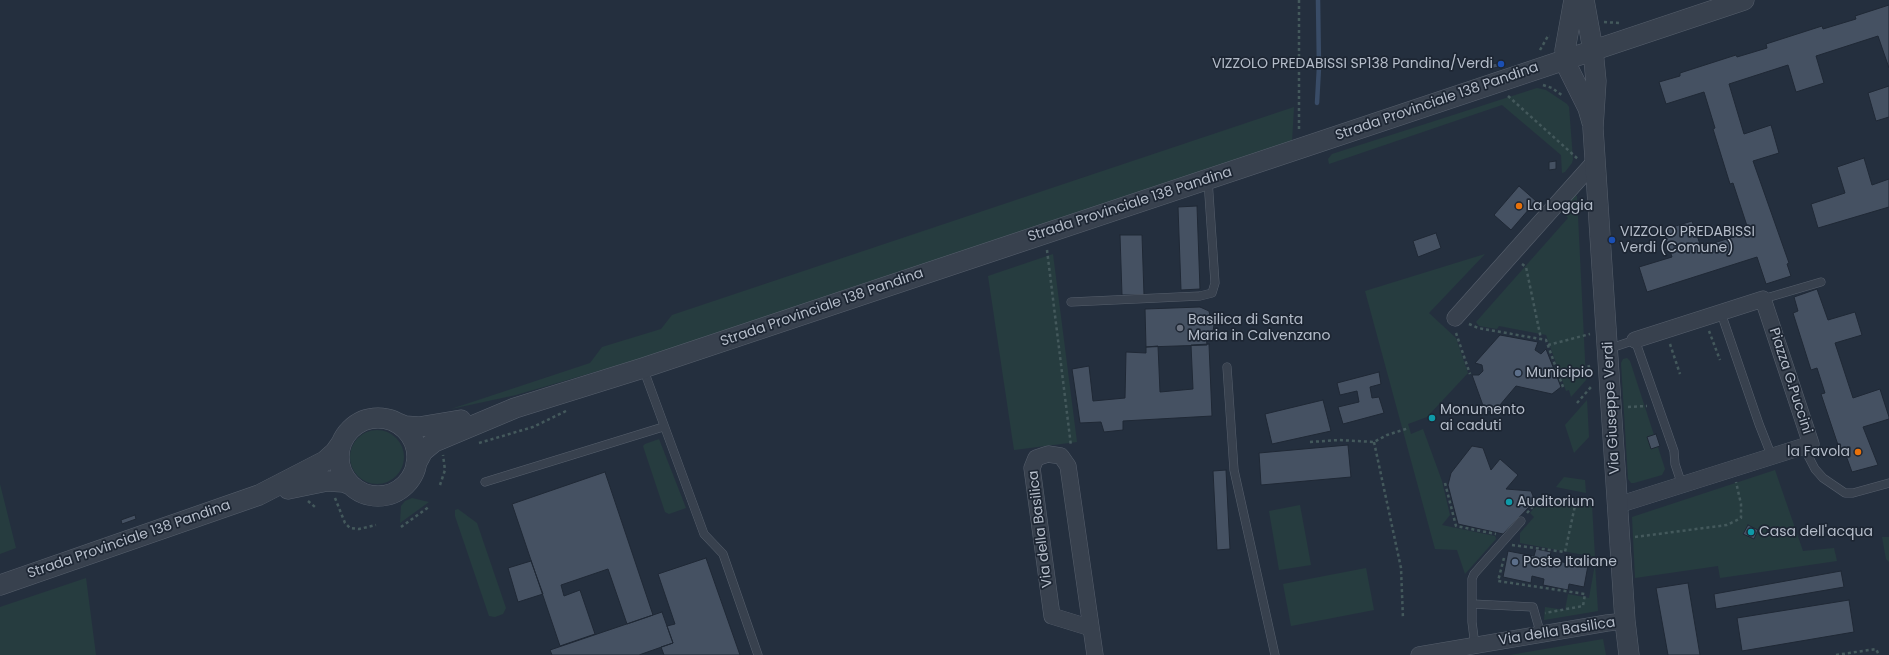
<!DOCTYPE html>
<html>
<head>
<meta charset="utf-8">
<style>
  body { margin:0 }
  canvas { display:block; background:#242f3e }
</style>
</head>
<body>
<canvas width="1889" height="655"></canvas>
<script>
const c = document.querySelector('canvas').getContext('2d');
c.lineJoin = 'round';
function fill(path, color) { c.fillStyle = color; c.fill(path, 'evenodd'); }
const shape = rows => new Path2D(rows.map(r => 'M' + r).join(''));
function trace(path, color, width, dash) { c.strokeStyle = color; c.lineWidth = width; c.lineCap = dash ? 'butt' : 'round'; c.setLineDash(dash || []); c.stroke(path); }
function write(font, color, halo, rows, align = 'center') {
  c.font = font + ' Poppins,sans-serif'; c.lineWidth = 3.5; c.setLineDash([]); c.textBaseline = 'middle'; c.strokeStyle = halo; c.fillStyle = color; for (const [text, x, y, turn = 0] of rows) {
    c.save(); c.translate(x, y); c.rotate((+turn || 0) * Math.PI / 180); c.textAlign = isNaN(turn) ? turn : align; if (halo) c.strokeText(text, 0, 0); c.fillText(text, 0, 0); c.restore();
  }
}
const green = shape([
  [1537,88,1546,90,1567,104,1569,107,1573,159,1572,163,1565,172,1562,173,1561,155,1502,105,1329,164,1328,159,1332,154],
  [1294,107,1292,142,722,335,516,395,451,409,590,363,602,347,661,329,672,315],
  [1574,195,1577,196,1586,380,1571,397,1569,390,1566,391,1546,335,1499,326,1497,329,1479,326,1476,322,1568,218,1560,210],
  [1053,254,1077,442,1014,450,988,276],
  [1485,254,1429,313,1456,338,1468,373,1427,417,1408,424,1411,434,1423,429,1442,481,1450,515,1442,525,1495,536,1496,539,1465,574,1457,550,1435,549,1365,291],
  [1627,358,1630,361,1665,469,1662,475,1634,483,1631,483,1628,479,1621,363,1623,359],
  [1587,400,1589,437,1574,453,1565,425],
  '350 457a27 27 0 1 1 54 0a27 27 0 1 1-54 0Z',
  [659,439,686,508,669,514,665,512,643,446,645,444],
  [1775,470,1803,551,1834,548,1837,561,1720,578,1718,566,1635,578,1632,517],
  [1564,477,1585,480,1586,493,1556,487],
  [0,484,16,548,0,554],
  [1544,496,1592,505,1595,557,1520,543,1520,533,1534,517,1530,513],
  [412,498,429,502,400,523,401,506,405,501],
  [1300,505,1311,565,1279,570,1269,511],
  [458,509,477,523,506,608,503,614,495,617,489,616,455,516,455,510],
  [1882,537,1889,537,1889,562,1886,559],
  [1595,564,1598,611,1544,620,1545,607,1565,610,1568,594,1589,598],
  [1366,568,1374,610,1291,626,1283,584],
  [86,578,96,655,0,655,0,607],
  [1603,639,1606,655,1510,655]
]);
const stream = shape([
  [1317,103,1319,67,1318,0]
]);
const building = shape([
  [1889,5,1889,68,1878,36,1816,56,1824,83,1796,92,1788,65,1729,84,1744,134,1771,125,1779,153,1753,161,1789,263,1787,264,1791,276,1766,284,1757,257,1647,292,1639,267,1672,257,1663,230,1692,221,1701,247,1749,232,1733,183,1730,184,1713,129,1715,128,1704,92,1666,104,1659,82,1680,76,1680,73,1736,55,1737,57,1767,48,1766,44,1822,26,1823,29,1856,19,1855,16,1889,5],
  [1497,63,1498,67,1490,69,1489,65,1497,63],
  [1889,86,1889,117,1876,121,1868,93,1889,86],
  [1864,158,1872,185,1889,179,1889,207,1818,228,1811,204,1845,193,1837,167,1864,158],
  [1556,161,1556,169,1549,170,1549,162,1556,161],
  [1519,186,1536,201,1511,230,1494,215,1519,186],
  [1197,206,1200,289,1181,290,1178,207,1197,206],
  [1436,233,1441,248,1418,257,1413,241,1436,233],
  [1120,235,1142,235,1144,295,1122,295,1120,235],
  [1817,289,1828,320,1855,312,1862,335,1835,343,1853,398,1880,389,1889,417,1889,419,1863,427,1878,465,1852,472,1844,450,1840,451,1821,394,1825,393,1817,368,1811,370,1793,313,1798,311,1794,297,1817,289],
  [1200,307,1209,311,1210,316,1208,319,1212,322,1214,325,1213,331,1206,334,1207,345,1146,347,1145,309,1200,307],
  [1500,335,1538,342,1535,350,1541,354,1546,349,1561,387,1552,394,1516,386,1494,412,1485,411,1472,375,1479,375,1483,371,1482,365,1475,363,1500,335],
  [1209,344,1212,416,1123,421,1123,430,1104,432,1101,422,1080,423,1072,369,1089,366,1093,401,1125,398,1126,352,1146,353,1146,347,1158,346,1160,392,1193,389,1191,345,1209,344],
  [1379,372,1381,384,1370,387,1372,398,1379,397,1384,413,1343,424,1338,407,1359,402,1357,391,1340,395,1337,383,1379,372],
  [1323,400,1331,431,1272,444,1265,414,1323,400],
  [1656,434,1660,446,1651,449,1647,437,1656,434],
  [1348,445,1351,477,1261,485,1259,453,1348,445],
  [1472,446,1483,448,1491,470,1500,459,1518,475,1506,489,1531,491,1535,501,1503,534,1458,524,1448,485,1451,473,1472,446],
  [1226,470,1230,549,1217,550,1213,471,1226,470],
  [605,472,653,615,627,624,608,569,561,585,564,596,580,590,595,634,560,646,512,504,605,472],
  [135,515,136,519,122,524,121,520,135,515],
  [1748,525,1758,530,1754,539,1743,534,1748,525],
  [1536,549,1551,552,1549,559,1572,564,1574,557,1589,560,1584,587,1569,584,1568,590,1543,585,1544,579,1532,576,1531,583,1503,577,1508,551,1534,556,1536,549],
  [706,558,740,655,664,655,661,647,673,643,667,626,675,624,658,574,706,558],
  [531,561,543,594,518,602,508,568,531,561],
  [1841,571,1844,587,1716,609,1714,594,1841,571],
  [1688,583,1700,655,1668,655,1656,588,1688,583],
  [1849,600,1854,632,1742,651,1737,618,1849,600],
  [662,612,673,643,639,655,552,655,550,650,662,612]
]);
const path = shape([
  [1299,0,1299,131],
  [1604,22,1619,23],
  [1540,50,1548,36,1550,36],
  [1543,85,1552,88,1563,96],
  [1508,96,1578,159],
  [1047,250,1071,446],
  [1522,264,1526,267,1541,339],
  [1469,324,1478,328,1546,340,1563,387],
  [1709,331,1720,360],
  [1456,333,1470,374],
  [1670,344,1680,374],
  [1548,345,1590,334],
  [1559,376,1590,366],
  [1577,403,1591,387],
  [1628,407,1647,406],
  [1310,442,1339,440,1374,442,1387,435,1409,428],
  [1374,442,1401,568,1403,619],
  [479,443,533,427,566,411],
  [1445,483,1456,526,1496,534],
  [440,485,445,470,443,455],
  [335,498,345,523,350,528,359,529,376,525],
  [308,501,315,507],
  [1527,513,1536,503],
  [401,527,430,506],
  [1635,537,1727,525,1741,518,1741,504,1736,482],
  [1512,545,1565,552,1576,501],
  [1504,558,1498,581,1585,594,1583,606,1545,613],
  [1836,655,1876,649,1879,655]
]);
const service = shape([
  [1763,299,1821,282],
  [1071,302,1200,296,1212,293,1215,283,1208,180],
  [1721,313,1759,424,1772,457],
  [1608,349,1635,340,1674,451,1675,464,1682,485],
  [1227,367,1234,470,1275,655],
  [643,368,704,534,723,554,758,655],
  [1803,446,1815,469,1823,478,1845,493,1853,493,1889,483],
  [485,482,663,427],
  [1472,604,1533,607,1541,635],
  [1475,646,1472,622,1472,579,1474,574,1521,521]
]);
const minor = shape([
  [1455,318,1596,160],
  [1618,505,1811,444,1763,299,1635,340],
  [1091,628,1052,616,1032,468,1036,458,1048,454,1061,456,1068,466,1095,655],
  [1419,655,1607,623,1625,621]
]);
const tertiary = shape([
  [1574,0,1565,50,1566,64,1588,108,1592,122],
  [1584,0,1593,50,1596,81,1593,128,1625,621,1629,655],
  '339 457a39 39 0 1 1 78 0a39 39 0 1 1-78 0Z',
  [395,422,405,426,419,427,461,420],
  [416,464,423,451,434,442,515,408,643,368,1744,0],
  [288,489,327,481,343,482,351,485],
  [0,585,259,495,325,461,335,452,342,442]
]);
const markers = [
  [1501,64,4,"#1a4fb4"],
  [1519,206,4,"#e8710a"],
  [1612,240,4,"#1a4fb4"],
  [1180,328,4,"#6b7280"],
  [1518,373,4,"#5c6f8a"],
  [1432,418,4,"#0f9aa8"],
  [1858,452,4,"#e8710a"],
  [1509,502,4,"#0f9aa8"],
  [1751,532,4,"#0f9aa8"],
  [1515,562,4,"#5c6f8a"]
];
const poiNames = [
  ["VIZZOLO PREDABISSI SP138 Pandina/Verdi",1493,64,"right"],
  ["La Loggia",1527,206],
  ["VIZZOLO PREDABISSI",1620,232],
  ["Verdi (Comune)",1620,248],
  ["Basilica di Santa",1188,320],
  ["Maria in Calvenzano",1188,336],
  ["Municipio",1526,373],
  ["Monumento",1440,410],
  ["ai caduti",1440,426],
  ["la Favola",1850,452,"right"],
  ["Auditorium",1517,502],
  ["Casa dell'acqua",1759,532],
  ["Poste Italiane",1523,562]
];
const streetNames = [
  ["Strada Provinciale 138 Pandina",1437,102,-19],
  ["Strada Provinciale 138 Pandina",1130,205,-18],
  ["Strada Provinciale 138 Pandina",822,308,-19],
  ["Piazza G.Puccini",1790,381,72],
  ["Via Giuseppe Verdi",1612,408,-93],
  ["Via della Basilica",1041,529,-97],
  ["Strada Provinciale 138 Pandina",129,540,-19],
  ["Via della Basilica",1557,632,-9]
];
fill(green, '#263c3f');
trace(stream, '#394c67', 4.5);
fill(building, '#455162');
trace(building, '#1f2835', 1);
trace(service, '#565f6c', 9);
trace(minor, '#565f6c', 17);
trace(tertiary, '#565f6c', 21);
trace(path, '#44595c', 2.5, [3, 3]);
trace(service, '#38414e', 8);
trace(minor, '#38414e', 16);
trace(tertiary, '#38414e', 20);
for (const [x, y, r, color] of markers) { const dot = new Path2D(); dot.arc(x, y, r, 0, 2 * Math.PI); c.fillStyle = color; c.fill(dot); trace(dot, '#1d2633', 1.5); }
write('14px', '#b4bcc9', '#1d2633', poiNames, 'left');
write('14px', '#b4bcc9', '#1d2633', streetNames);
</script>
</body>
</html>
